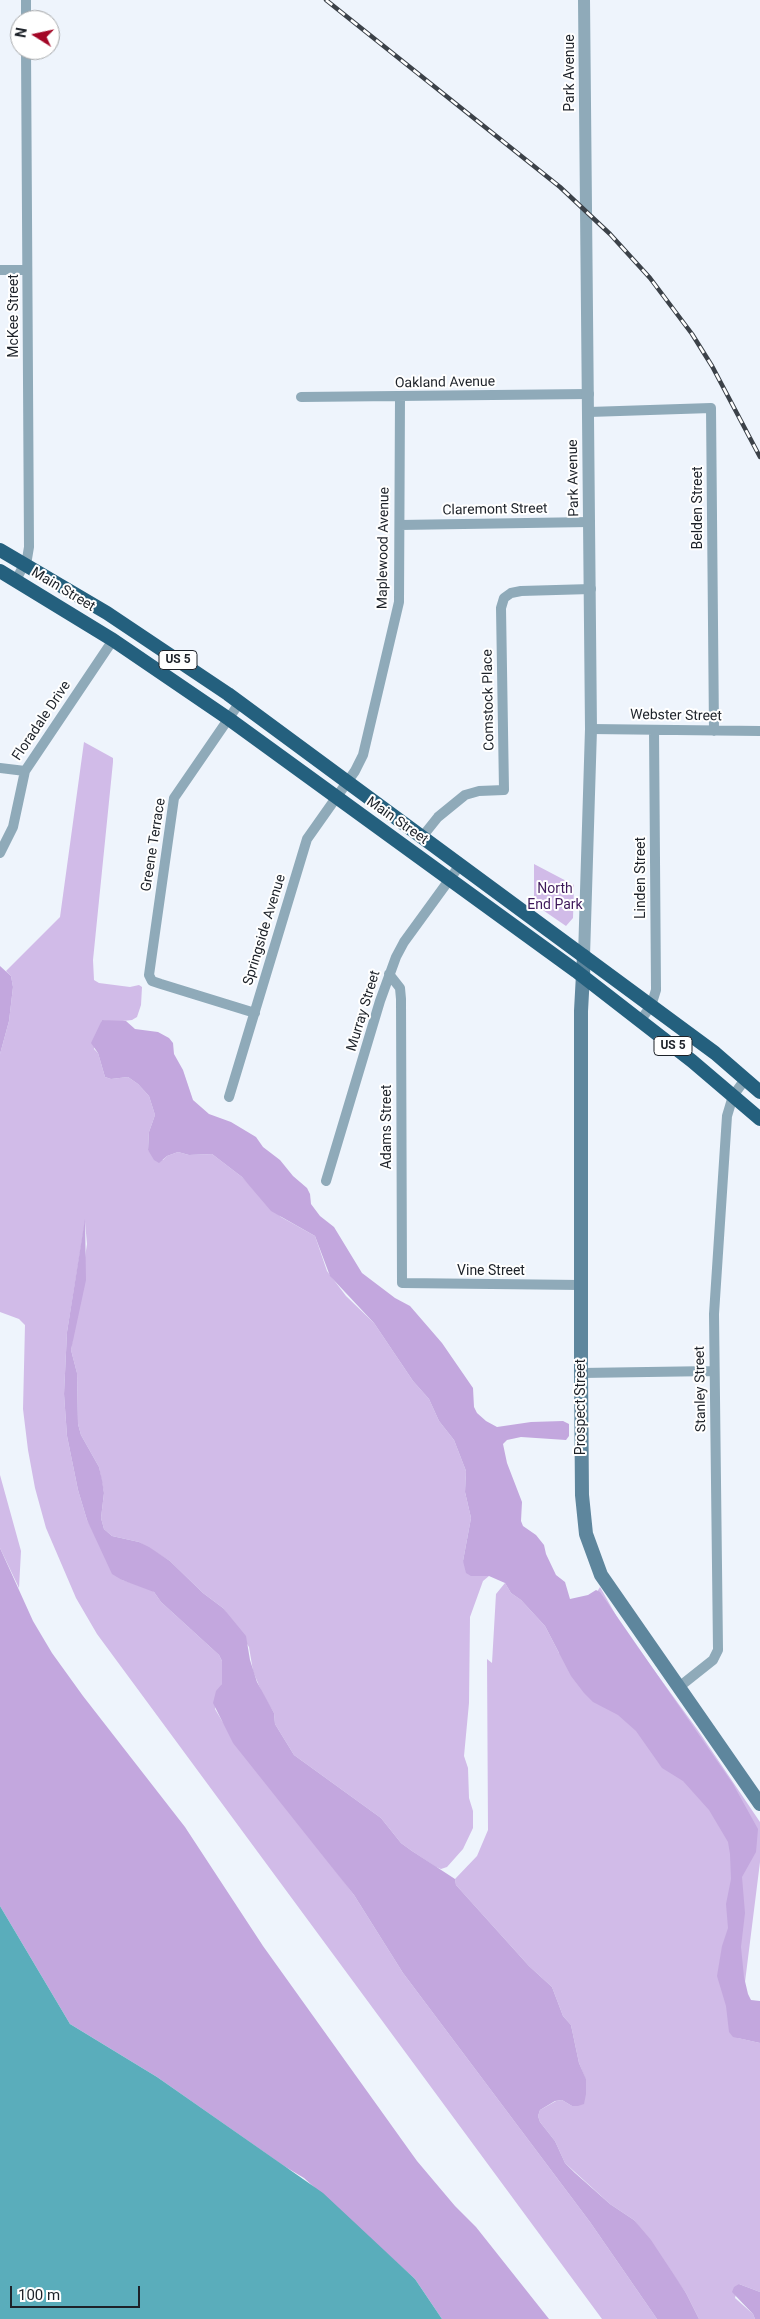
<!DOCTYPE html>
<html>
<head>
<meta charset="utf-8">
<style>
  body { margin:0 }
  #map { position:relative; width:760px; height:2319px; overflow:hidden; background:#eef4fc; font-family:Roboto,sans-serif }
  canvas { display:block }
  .north { position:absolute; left:10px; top:10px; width:50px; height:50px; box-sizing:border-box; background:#fff; border:1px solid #a5a7a9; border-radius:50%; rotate:280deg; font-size:14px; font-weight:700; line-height:20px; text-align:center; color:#1d2229 }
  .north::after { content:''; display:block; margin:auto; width:18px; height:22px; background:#a30626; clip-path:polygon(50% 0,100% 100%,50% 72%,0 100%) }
  .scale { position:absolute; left:10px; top:2286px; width:130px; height:22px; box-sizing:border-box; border:2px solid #1d2229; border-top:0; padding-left:6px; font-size:15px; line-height:18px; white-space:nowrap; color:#1d2229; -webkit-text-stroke:4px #fff; paint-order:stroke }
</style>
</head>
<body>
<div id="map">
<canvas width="760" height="2319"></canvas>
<div class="north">N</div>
<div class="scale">100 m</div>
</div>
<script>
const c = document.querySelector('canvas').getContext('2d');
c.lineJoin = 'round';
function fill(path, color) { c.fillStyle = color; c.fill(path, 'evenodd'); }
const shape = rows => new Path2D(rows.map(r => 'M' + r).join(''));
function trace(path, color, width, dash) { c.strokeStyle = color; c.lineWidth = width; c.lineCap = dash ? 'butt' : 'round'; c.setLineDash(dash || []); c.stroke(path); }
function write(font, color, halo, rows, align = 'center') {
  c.font = font + ' Roboto,sans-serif'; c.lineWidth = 4; c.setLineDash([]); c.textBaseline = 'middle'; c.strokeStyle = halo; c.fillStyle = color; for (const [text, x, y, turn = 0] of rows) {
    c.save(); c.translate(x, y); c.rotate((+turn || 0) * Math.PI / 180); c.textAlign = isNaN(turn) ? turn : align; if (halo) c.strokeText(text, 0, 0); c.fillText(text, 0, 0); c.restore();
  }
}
const green = shape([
  [84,742,113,758,113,762,93,960,94,980,99,983,130,987,139,985,142,987,141,1005,137,1017,132,1020,114,1022,102,1020,94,1049,98,1053,105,1077,111,1079,128,1077,138,1084,149,1096,155,1115,149,1132,148,1150,163,1160,167,1156,178,1152,189,1155,212,1154,242,1177,281,1217,315,1236,327,1271,346,1296,374,1323,413,1381,429,1399,439,1421,454,1440,466,1471,465,1492,471,1518,463,1561,477,1576,489,1576,483,1581,470,1617,469,1703,464,1756,468,1768,469,1798,473,1811,473,1828,463,1849,447,1867,441,1869,436,1867,412,1851,401,1843,381,1818,294,1755,275,1724,274,1713,262,1693,253,1671,249,1647,223,1608,203,1593,170,1561,139,1542,112,1536,104,1529,101,1518,104,1493,99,1467,81,1435,78,1424,77,1373,71,1350,87,1244,85,1222,67,1332,64,1394,67,1436,78,1490,87,1520,122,1580,149,1588,154,1592,161,1602,219,1655,222,1661,222,1684,215,1709,222,1721,354,1895,403,1973,590,2222,657,2319,602,2319,97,1634,76,1598,46,1528,35,1488,28,1450,23,1409,25,1325,19,1319,0,1312,0,1054,9,1021,13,987,11,976,6,971,60,917],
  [534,864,574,885,573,918,566,926,534,904],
  [0,1475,21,1551,19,1588,0,1548],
  [505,1583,511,1593,521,1600,545,1626,559,1653,600,1587,622,1626,699,1732,760,1822,760,1862,738,2038,760,2043,760,2292,739,2284,735,2298,753,2314,755,2319,699,2319,686,2293,634,2220,610,2204,565,2163,555,2141,540,2122,538,2116,540,2110,556,2101,562,2100,572,2106,586,2080,579,2063,571,2025,563,2016,552,1987,529,1966,456,1885,455,1879,477,1856,488,1830,487,1659,492,1663,496,1594]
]);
const forest = shape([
  [0,966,11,976,13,987,9,1021,0,1054],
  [102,1020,126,1021,135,1029,158,1032,169,1038,173,1043,174,1054,183,1070,193,1100,209,1114,231,1122,256,1137,263,1147,280,1160,293,1176,307,1188,310,1194,311,1204,320,1216,334,1227,362,1273,395,1298,410,1306,442,1343,473,1388,474,1407,477,1413,486,1421,497,1427,531,1422,563,1421,569,1424,569,1436,566,1440,521,1437,507,1440,503,1444,507,1463,522,1502,521,1521,523,1526,536,1535,544,1545,546,1554,556,1575,565,1582,570,1599,588,1595,596,1590,600,1592,733,1784,758,1829,756,1852,742,1877,745,1913,741,1947,744,1977,748,1994,751,2000,760,2001,760,2043,733,2037,729,2032,726,2006,717,1976,722,1946,728,1928,726,1904,731,1879,730,1854,728,1842,709,1810,683,1781,662,1768,636,1731,618,1715,593,1702,584,1693,571,1676,545,1626,521,1600,511,1593,505,1583,489,1576,471,1576,466,1573,463,1561,471,1518,465,1492,466,1471,454,1440,439,1421,429,1399,413,1381,374,1323,330,1276,315,1236,271,1211,242,1177,212,1154,189,1155,178,1152,167,1156,159,1163,154,1160,148,1150,149,1132,155,1115,149,1096,138,1084,128,1077,111,1079,105,1077,98,1053,91,1043],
  [85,1219,86,1280,71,1350,77,1373,78,1424,81,1435,99,1467,102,1480,104,1493,101,1518,104,1529,112,1536,139,1542,149,1547,170,1561,203,1593,223,1608,246,1636,250,1660,257,1682,274,1713,275,1724,294,1755,381,1818,401,1843,412,1851,455,1879,456,1885,529,1966,552,1987,563,2016,571,2025,579,2063,586,2079,586,2094,584,2104,578,2106,572,2106,562,2100,555,2101,540,2110,538,2116,540,2122,555,2141,565,2163,575,2173,610,2204,634,2220,651,2240,686,2293,699,2319,657,2319,590,2222,403,1973,354,1895,233,1743,213,1703,216,1691,222,1684,222,1661,219,1655,161,1602,154,1592,122,1580,112,1574,87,1520,78,1490,67,1436,64,1394,67,1332],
  [0,1548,33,1621,52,1653,83,1696,185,1827,263,1946,417,2161,455,2206,476,2227,549,2319,442,2319,415,2279,304,2178,284,2166,157,2077,70,2024,0,1906],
  [739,2284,760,2292,760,2319,755,2319,753,2314,732,2292,734,2287]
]);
const water = shape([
  [0,1906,70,2024,157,2077,323,2193,415,2279,442,2319,0,2319]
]);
const minor = shape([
  [26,0,26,20],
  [0,270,27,270],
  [301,397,589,394],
  [589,412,711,408,714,731],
  [400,525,590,522],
  [16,580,27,559,29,547,26,50],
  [240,702,174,798,149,975,152,981,161,984,255,1013],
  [591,729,760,731],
  [0,768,25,771],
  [422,837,438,817,465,795,479,791,504,790,501,608,504,598,511,593,521,591,591,589],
  [0,853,13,827,25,771,113,640],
  [389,974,400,988,401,999,402,1283,581,1285],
  [640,1021,651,1006,656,990,654,730],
  [229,1097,307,839,355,771,363,755,399,602,400,397],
  [326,1181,380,1001,396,957,404,942,460,865],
  [581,1373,714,1371],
  [679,1687,713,1660,718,1650,714,1314,727,1116,733,1096,746,1078]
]);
const tertiary = shape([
  [584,956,591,729,584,0]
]);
const secondary = shape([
  [584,956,581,1011,581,1373,582,1495,586,1534,601,1575,760,1804]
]);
const trunk = shape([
  [0,550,107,613,228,694,715,1053,760,1092],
  [0,571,113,640,229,719,576,971,692,1061,760,1119]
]);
const rail = shape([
  [326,0,560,187,610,234,650,278,692,334,712,366,760,457]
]);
const shields = [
  [178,660,38],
  [673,1046,38]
];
const shieldNames = [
  ["US 5",178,660],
  ["US 5",673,1046]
];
const streetNames = [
  ["Park Avenue",570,73,-90],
  ["McKee Street",14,316,-90],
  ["Oakland Avenue",445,383,-1],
  ["Park Avenue",574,478,-91],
  ["Belden Street",698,508,-90],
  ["Claremont Street",495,510,-1],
  ["Maplewood Avenue",384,548,-89],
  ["Main Street",63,590,31],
  ["Comstock Place",489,700,-91],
  ["Webster Street",676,716,1],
  ["Floradale Drive",42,721,-56],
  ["Main Street",397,821,35],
  ["Greene Terrace",154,845,-81],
  ["Linden Street",641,878,-90],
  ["Springside Avenue",265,930,-73],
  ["Murray Street",364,1011,-73],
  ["Adams Street",387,1127,-90],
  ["Vine Street",491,1271],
  ["Stanley Street",701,1389,-91],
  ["Prospect Street",581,1407,-90]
];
const parkNames = [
  ["North",555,889],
  ["End Park",555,905]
];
fill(green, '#d1bbe8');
fill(forest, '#c3a7de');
fill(water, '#5aadbb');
trace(minor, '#8faab9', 10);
trace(tertiary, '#8faab9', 12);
trace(secondary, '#5e869d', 14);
trace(trunk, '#24607e', 14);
trace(rail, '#3c4249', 4.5);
trace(rail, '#fff', 2.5, [8]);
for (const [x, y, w] of shields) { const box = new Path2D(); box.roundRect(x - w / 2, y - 9.5, w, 19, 4); c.fillStyle = '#fff'; c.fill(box); trace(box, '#1d2229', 1); }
write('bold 12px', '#1d2229', null, shieldNames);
write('14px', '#1d2229', '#fff', streetNames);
write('14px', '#3e195a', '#fff', parkNames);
</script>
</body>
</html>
